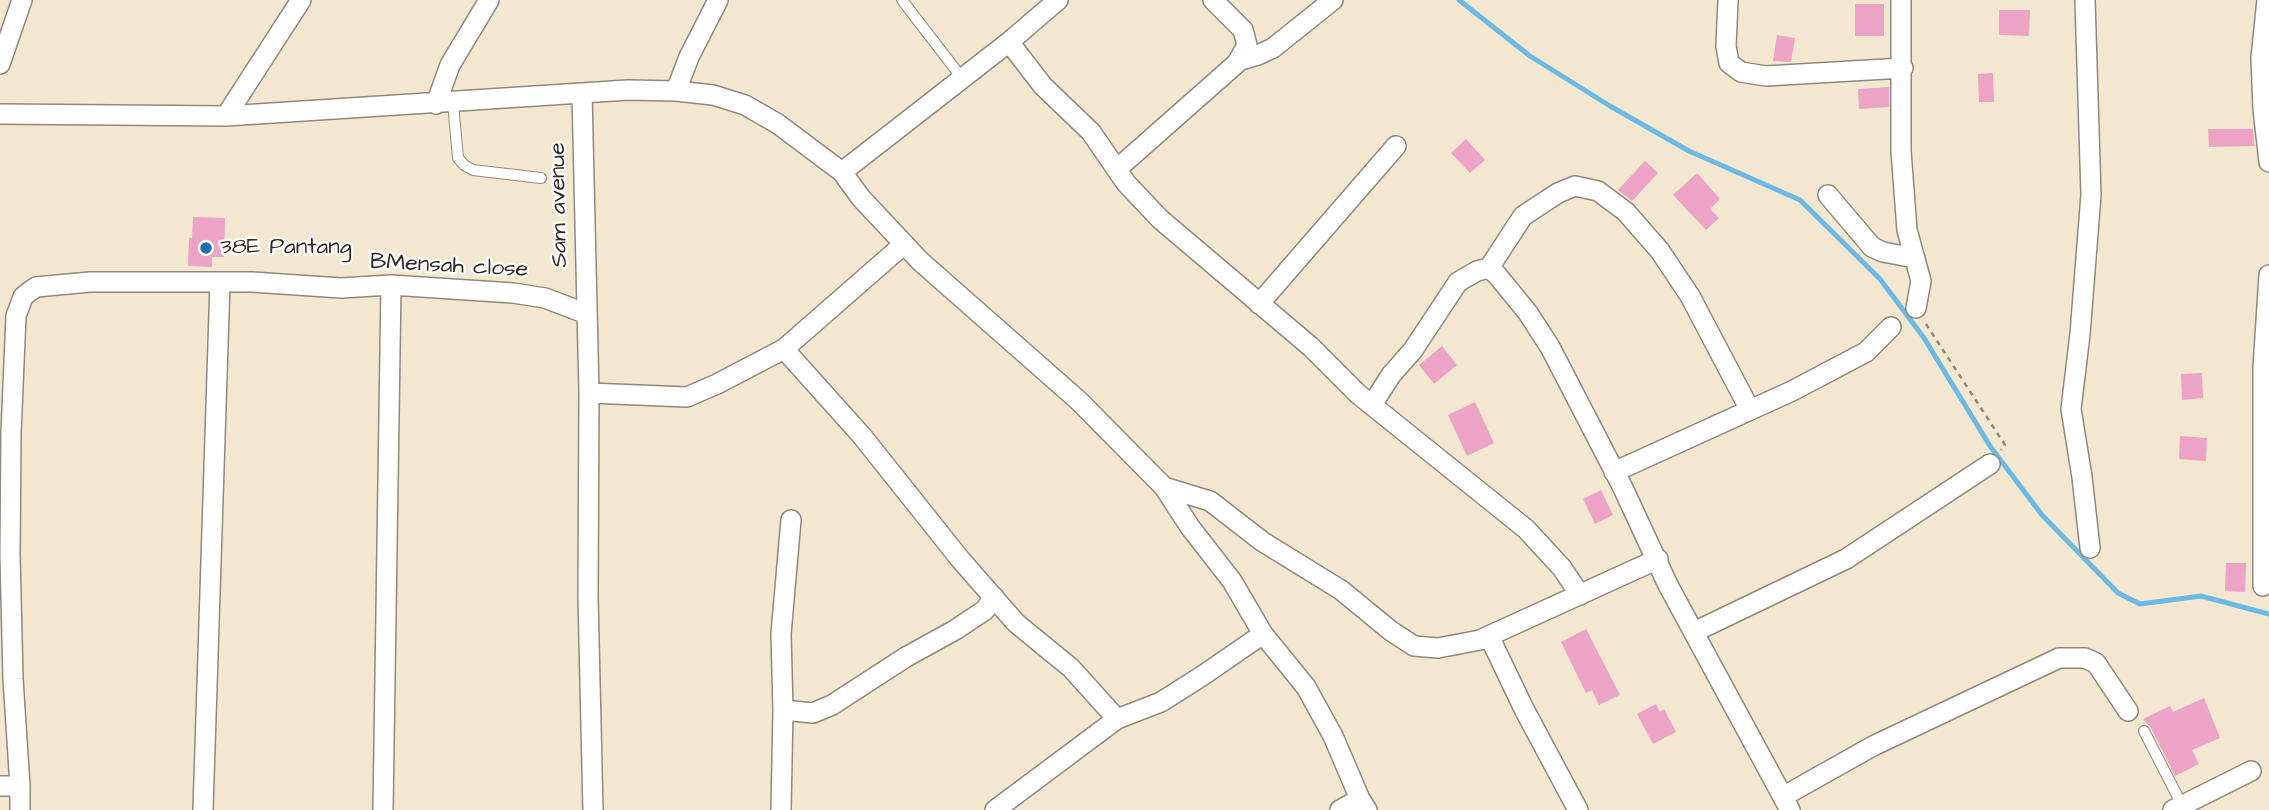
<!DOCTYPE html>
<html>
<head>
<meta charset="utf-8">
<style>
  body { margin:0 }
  canvas { display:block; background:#f3e7cf }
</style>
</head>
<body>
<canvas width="2269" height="810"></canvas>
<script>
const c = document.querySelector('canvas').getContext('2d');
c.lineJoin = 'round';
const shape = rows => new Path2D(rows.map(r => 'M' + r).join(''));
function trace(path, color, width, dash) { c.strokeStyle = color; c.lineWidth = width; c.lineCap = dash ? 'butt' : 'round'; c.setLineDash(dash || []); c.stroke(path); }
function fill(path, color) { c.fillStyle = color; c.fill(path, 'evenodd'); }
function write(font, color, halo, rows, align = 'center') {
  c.font = font + ' "Architects Daughter",sans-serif'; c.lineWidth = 5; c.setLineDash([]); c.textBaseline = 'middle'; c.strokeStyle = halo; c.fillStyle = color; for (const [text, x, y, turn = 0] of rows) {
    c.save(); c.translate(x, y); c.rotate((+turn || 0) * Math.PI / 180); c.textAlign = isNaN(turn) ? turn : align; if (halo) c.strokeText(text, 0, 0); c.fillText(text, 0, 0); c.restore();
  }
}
const stream = shape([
  [1459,0,1530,56,1610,106,1689,151,1800,200,1880,279,1924,338,1990,446,2042,515,2118,593,2140,604,2201,596,2269,614]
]);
const building = shape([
  [1855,4,1884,4,1884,36,1855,36],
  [1999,10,2030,10,2029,36,1999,35],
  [1777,35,1795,38,1791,62,1773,61],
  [1993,73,1994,102,1979,102,1978,74],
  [1889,87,1889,107,1859,109,1858,89],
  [2208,129,2253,129,2254,146,2209,147],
  [1466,139,1485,160,1470,173,1451,153],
  [1645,161,1658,173,1632,201,1618,190],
  [1697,173,1720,199,1710,209,1719,218,1706,230,1673,195],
  [193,217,225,218,224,257,212,257,212,267,188,266,189,238,192,238],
  [1442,346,1457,365,1434,384,1419,365],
  [2202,373,2203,398,2182,400,2181,374],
  [1475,402,1494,443,1467,456,1448,415],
  [2180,436,2207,438,2206,461,2179,459],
  [1601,490,1613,515,1595,524,1583,499],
  [2226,563,2246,563,2245,592,2225,591],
  [1586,629,1620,695,1599,705,1592,690,1586,693,1561,642],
  [2204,698,2220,738,2192,750,2199,764,2175,776,2151,728,2143,719,2170,706,2173,712],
  [1656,704,1660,712,1664,709,1676,732,1653,744,1637,714]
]);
const path = shape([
  [1926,324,2005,445,2001,450]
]);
const service = shape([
  [902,0,962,78],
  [453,103,458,158,464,165,473,170,541,178],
  [2144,731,2182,805]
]);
const minor = shape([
  [1728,0,1726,46,1729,63,1741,72,1766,76,1903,68],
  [1901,0,1901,151,1907,230,1921,281,1916,308],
  [2085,0,2091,195,2080,334,2071,409,2082,477,2090,548],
  [2267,0,2261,58,2263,109,2269,162],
  [1009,42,1043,86,1091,132,1126,183,1160,219,1311,347,1358,394,1526,529,1562,568,1580,595],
  [1238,61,1258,55,1273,48,1333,0],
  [0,64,22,0],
  [676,91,689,57,718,0],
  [582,94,589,393,588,597,593,810],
  [436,104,450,65,489,0],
  [0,114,226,116,628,90,676,91,713,95,745,105,778,124,842,172,861,198,920,261,1079,401,1164,487,1210,501,1263,542,1341,590,1391,631,1414,646,1438,648,1480,640,1658,559],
  [226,116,301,0],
  [1117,169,1237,63,1247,45,1243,30,1213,0],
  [842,172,1009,42,1058,0],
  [1828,195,1872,247,1883,252,1915,258],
  [1489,268,1523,216,1558,193,1575,186,1598,191,1626,212,1660,251,1690,296,1750,410],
  [1259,304,1396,146],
  [784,349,862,436,960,559,1016,623,1071,668,1117,719],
  [589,393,687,397,717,384,784,349,903,245],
  [1372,405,1391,375,1413,350,1458,282,1477,271,1489,268,1497,275,1528,313,1550,347,1623,488,1668,585,1790,810],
  [1614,472,1792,391,1866,352,1891,327],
  [1164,487,1190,527,1232,581,1263,634,1306,687,1333,736,1360,799,1367,810],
  [2263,586,2263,368,2269,275],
  [1694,632,1846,559,1990,464],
  [1489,636,1524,709,1578,810],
  [783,710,813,713,832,705,906,657,955,630,985,610,994,597],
  [0,786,20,786,13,679,10,555,11,433,16,316,23,297,29,292,36,287,90,282,252,282,341,288,391,285,513,293,545,298,587,314],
  [1784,796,1873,746,2059,658,2085,658,2096,663,2128,711],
  [20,810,20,786],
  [203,810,220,282],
  [383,810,391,285],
  [781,810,783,710,781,634,791,520],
  [995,810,1117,719,1161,702,1202,676,1263,634],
  [1340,810,1360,799],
  [2173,810,2251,771]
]);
const markers = [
  [206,248,7,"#1f6fb2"]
];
const streetNames = [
  ["Sam avenue",560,205,-91],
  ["BMensah close",449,267,3]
];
const poiNames = [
  ["38E Pantang",220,248]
];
trace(stream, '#6abae5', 5);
fill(building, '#eca3c5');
trace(service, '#8f897d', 12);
trace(minor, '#8f897d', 22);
trace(path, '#8f897d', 2.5, [5, 5]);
trace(service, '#fff', 10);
trace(minor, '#fff', 19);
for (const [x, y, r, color] of markers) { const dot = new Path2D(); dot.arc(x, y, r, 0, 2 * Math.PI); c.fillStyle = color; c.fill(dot); trace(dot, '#fdfcf7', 2.5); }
write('23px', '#2b2b2b', '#fdfcf7', streetNames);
write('23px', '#2b2b2b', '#fdfcf7', poiNames, 'left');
</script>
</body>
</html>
